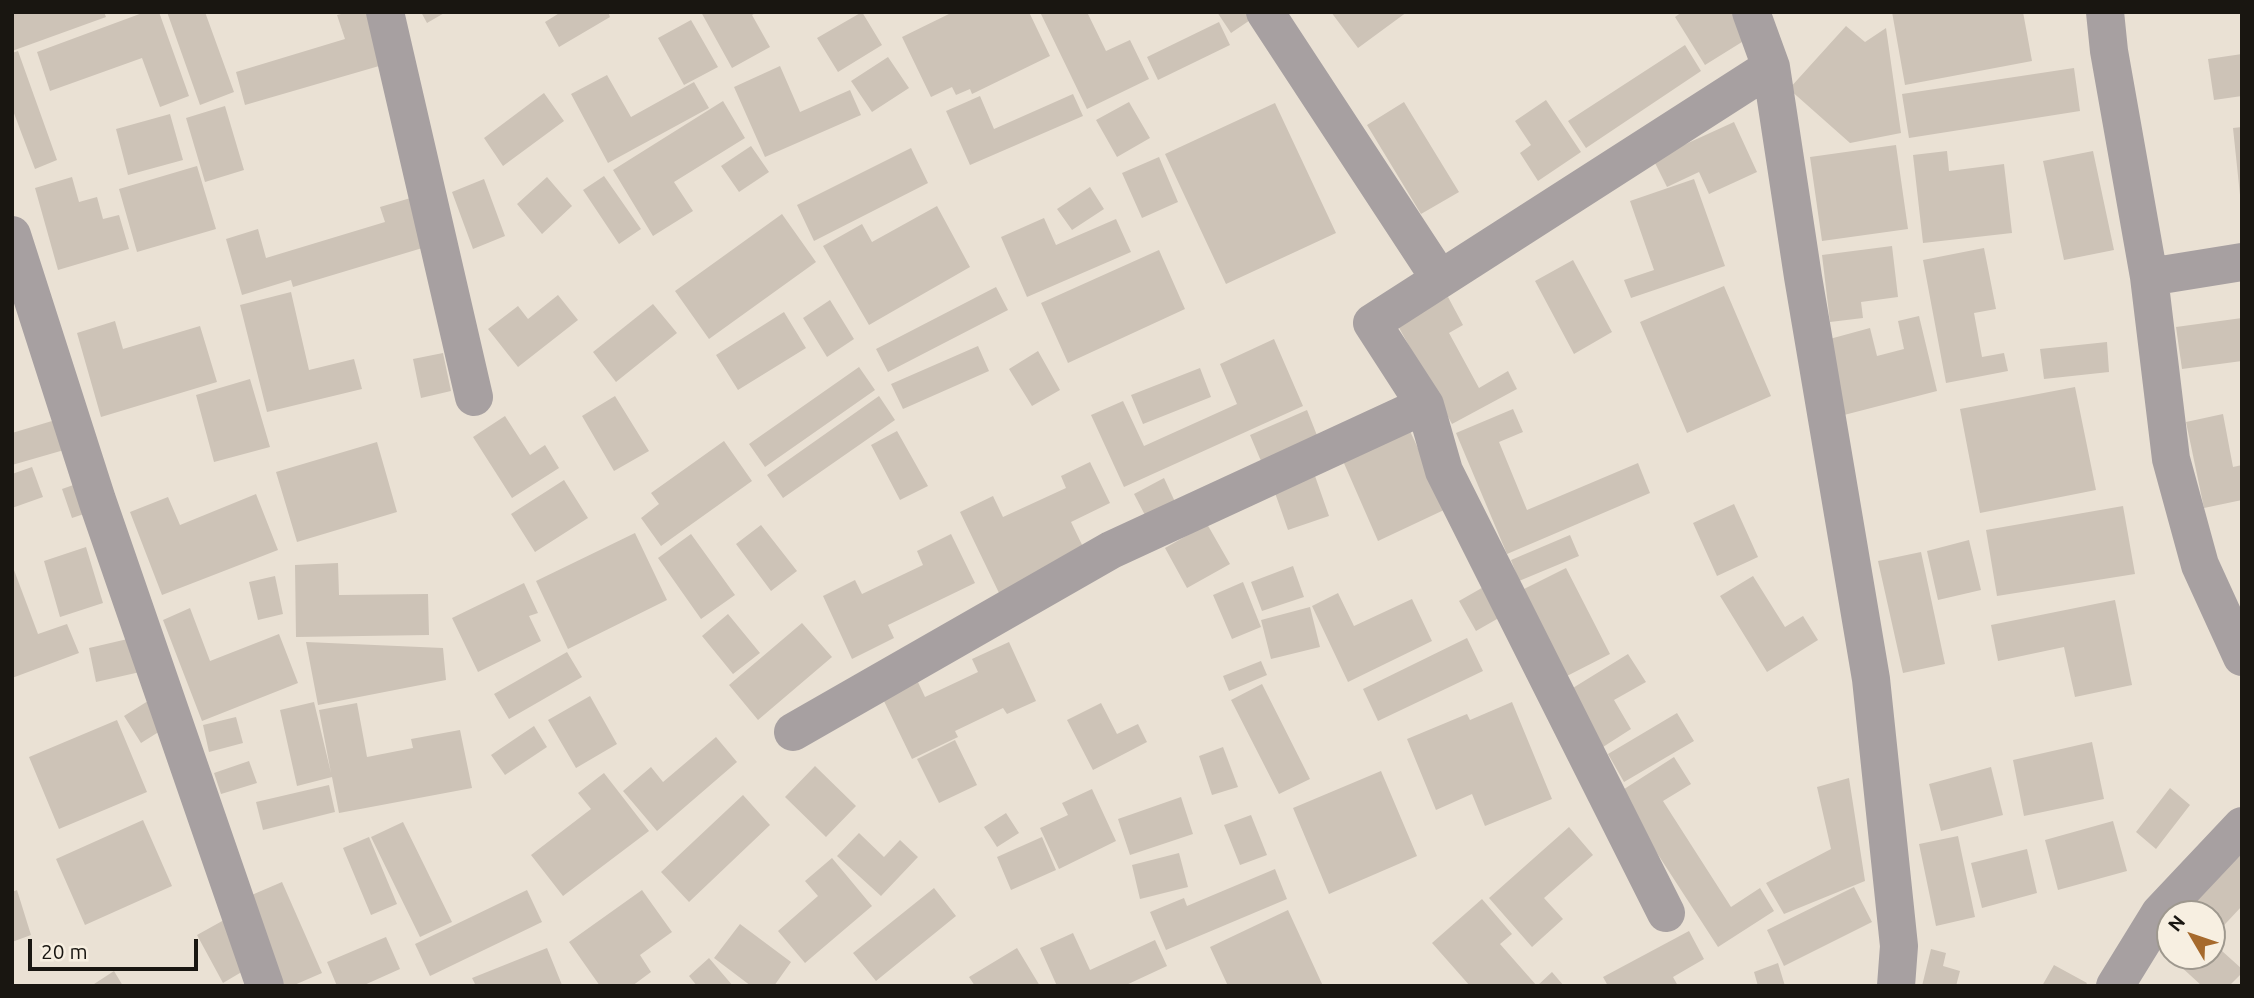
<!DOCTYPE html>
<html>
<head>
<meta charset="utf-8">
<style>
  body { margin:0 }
  #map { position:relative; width:2254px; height:998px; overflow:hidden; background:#eae1d4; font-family:Ubuntu,sans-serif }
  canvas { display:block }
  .frame { position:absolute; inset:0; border:14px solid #191611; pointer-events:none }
  .north { position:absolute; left:2156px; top:900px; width:70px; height:70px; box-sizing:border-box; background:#f7efe1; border:2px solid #9e988e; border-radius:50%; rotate:309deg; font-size:19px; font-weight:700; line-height:28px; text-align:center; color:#191611 }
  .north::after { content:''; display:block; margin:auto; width:24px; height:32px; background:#a66a2d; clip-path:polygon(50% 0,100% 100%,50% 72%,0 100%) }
  .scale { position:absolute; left:28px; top:939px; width:170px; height:32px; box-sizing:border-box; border:4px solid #191611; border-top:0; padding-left:9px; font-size:21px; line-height:24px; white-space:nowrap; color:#191611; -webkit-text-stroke:5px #f7efe1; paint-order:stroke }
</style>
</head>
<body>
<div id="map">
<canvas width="2254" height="998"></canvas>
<div class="frame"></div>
<div class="north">N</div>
<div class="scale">20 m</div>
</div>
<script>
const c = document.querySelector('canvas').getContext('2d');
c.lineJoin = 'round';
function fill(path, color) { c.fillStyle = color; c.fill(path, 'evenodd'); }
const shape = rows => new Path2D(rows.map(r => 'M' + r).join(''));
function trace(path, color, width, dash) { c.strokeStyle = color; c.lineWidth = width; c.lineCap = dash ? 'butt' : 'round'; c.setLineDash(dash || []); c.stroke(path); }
const building = shape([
  [12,12,104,12,106,17,12,51],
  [145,12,159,12,189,96,160,107,142,58,50,91,37,52],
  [167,12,205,12,234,92,200,105],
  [349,12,370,12,386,64,245,105,236,72,345,39,337,15],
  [421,12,446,12,427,23],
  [561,12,608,12,610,17,559,47,545,22],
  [701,12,757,12,752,15,770,47,732,68],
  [862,12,882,45,838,72,817,38],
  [953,12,1029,12,1050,56,972,94,970,89,956,95,952,87,931,97,902,37],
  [1040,12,1087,12,1106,51,1130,40,1149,79,1087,109],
  [1217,12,1262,12,1231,33],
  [1331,12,1407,12,1358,48],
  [1682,12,1734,12,1750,37,1705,65,1675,17],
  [1892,12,2023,12,2032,61,1905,85],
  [691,20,718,67,684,85,658,38],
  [1219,22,1230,45,1158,80,1147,57],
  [1846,26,1865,42,1886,28,1901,133,1850,143,1789,89],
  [1685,45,1701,71,1586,148,1568,121],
  [18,51,57,160,35,169,12,108,12,53],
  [2242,54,2242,96,2214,100,2208,59],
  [888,57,909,88,872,112,851,81],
  [780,66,800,112,850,90,861,115,765,157,734,87],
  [2074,68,2080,111,1909,138,1902,94],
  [607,75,631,117,694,82,709,108,608,163,571,94],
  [544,93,564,121,503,166,484,138],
  [1073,94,1083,116,970,165,946,111,980,96,994,129],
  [1546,100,1581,152,1538,181,1520,153,1531,145,1515,121],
  [723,101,745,138,674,182,693,211,653,236,613,170],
  [1129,102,1150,138,1117,157,1096,120],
  [1404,102,1459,192,1421,214,1367,125],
  [1275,103,1336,233,1226,284,1165,154],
  [225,106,244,170,205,182,186,118],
  [170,114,183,160,128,175,116,129],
  [1734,122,1757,172,1709,194,1699,172,1667,187,1653,159],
  [2242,127,2242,195,2240,195,2233,128],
  [1896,145,1908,229,1822,241,1810,157],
  [751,146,769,172,739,192,721,166],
  [911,148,928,183,814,241,797,205],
  [1947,151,1949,171,2004,164,2012,233,1923,243,1913,155],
  [2093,151,2114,250,2064,260,2043,161],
  [1159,157,1178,202,1142,218,1122,173],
  [197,166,216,229,137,252,119,189],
  [604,176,641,229,619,244,583,190],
  [72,177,79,202,97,197,103,219,119,215,129,249,58,270,35,188],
  [547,177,572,206,542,234,517,204],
  [484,179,505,236,473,249,452,192],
  [1694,179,1725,266,1631,298,1624,280,1654,270,1630,201],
  [1090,187,1104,209,1072,230,1057,209],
  [414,197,429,246,293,287,291,280,242,295,226,239,258,229,266,258,385,222,380,207],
  [937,206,970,267,869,325,823,246,862,224,872,242],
  [782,214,816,262,709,339,675,291],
  [1044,218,1056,245,1116,219,1131,252,1027,297,1001,237],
  [1892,246,1898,297,1861,302,1863,318,1830,322,1822,255],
  [1984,248,1996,309,1974,313,1982,357,2004,353,2008,371,1946,383,1923,260],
  [1159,250,1185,309,1068,363,1041,303],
  [1573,260,1612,332,1574,354,1535,281],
  [1724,286,1771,396,1687,433,1640,322],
  [996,287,1008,310,888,372,876,349],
  [291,292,309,370,354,359,362,389,267,412,240,305],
  [558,295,578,320,518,367,488,329,518,306,528,319],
  [1448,297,1463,325,1449,333,1479,388,1508,371,1517,389,1452,424,1397,324],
  [830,300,854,339,827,357,803,318],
  [653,304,677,333,616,382,593,352],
  [784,312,806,348,738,390,716,355],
  [1919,316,1937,391,1844,415,1826,340,1870,328,1877,356,1904,349,1898,321],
  [2242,318,2242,361,2182,369,2176,327],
  [115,321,123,349,200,326,217,382,101,417,77,333],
  [1274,339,1303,406,1124,487,1091,415,1123,401,1144,446,1237,404,1220,364],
  [2107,342,2109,372,2044,379,2040,349],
  [978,346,989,371,903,409,891,384],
  [1038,351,1060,390,1032,406,1009,369],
  [443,353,451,391,421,398,413,359],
  [859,367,875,390,765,467,749,444],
  [1200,368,1211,397,1143,424,1131,395],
  [250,379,270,447,214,462,196,395],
  [2075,387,2096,490,1980,513,1960,409],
  [615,396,649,451,614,471,582,416],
  [879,396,895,420,783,498,767,475],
  [1513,409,1523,432,1499,442,1527,510,1638,463,1650,493,1507,554,1456,433],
  [1307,410,1320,443,1264,468,1250,435],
  [2223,414,2233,467,2242,465,2242,500,2204,508,2186,422],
  [505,416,530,455,545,445,559,468,512,498,473,437],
  [62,418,71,448,12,465,12,433],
  [897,431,928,486,900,500,871,445],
  [1410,431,1446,509,1378,541,1343,461],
  [724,441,752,481,661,546,641,518,659,504,651,493],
  [377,442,397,512,297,542,276,472],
  [1090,462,1110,503,1071,522,1086,553,1000,595,960,512,993,496,1003,517,1066,488,1061,476],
  [32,467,43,497,12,508,12,474],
  [1315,476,1329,516,1288,530,1274,490],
  [1164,478,1176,504,1147,519,1134,494],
  [564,480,588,518,535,552,511,514],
  [82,482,93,511,72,518,62,489],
  [256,494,278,550,162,595,130,512,168,497,180,525],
  [1734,504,1758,557,1717,576,1693,523],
  [2123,506,2135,574,1997,596,1986,530],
  [1207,524,1230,564,1187,588,1165,548],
  [761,525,797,571,771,591,736,544],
  [635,533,667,600,568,649,536,581],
  [691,534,735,595,701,619,658,558],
  [951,534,975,583,888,625,894,638,852,659,823,596,855,580,862,594,923,565,917,551],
  [1570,535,1579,556,1519,581,1511,560],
  [1969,540,1981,590,1938,600,1927,551],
  [86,547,103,603,60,617,44,561],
  [1921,552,1945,664,1903,673,1878,561],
  [338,563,339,595,428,594,429,635,296,637,295,565],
  [1293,566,1304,597,1262,611,1251,582],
  [1566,568,1610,654,1565,677,1522,590],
  [14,570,38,634,67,624,79,653,12,678,12,571],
  [275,576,283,614,258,620,249,582],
  [1753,576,1785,627,1803,616,1818,640,1767,672,1720,596],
  [1243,582,1261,627,1232,639,1213,595],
  [524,583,538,613,529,616,541,641,478,672,452,618],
  [1487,585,1504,615,1476,631,1459,601],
  [1338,593,1354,626,1412,599,1432,641,1348,682,1312,606],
  [2115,600,2132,685,2075,697,2064,647,1998,661,1991,625],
  [1310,607,1320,647,1271,659,1261,620],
  [190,608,210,661,279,634,298,683,202,721,163,620],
  [728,614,760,653,733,674,702,636],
  [802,623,832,657,758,720,729,685],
  [132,638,140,672,96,682,89,648],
  [1467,638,1483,671,1378,721,1363,689],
  [306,642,443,648,446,680,318,705],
  [1009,642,1036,701,1007,714,1003,708,955,731,958,737,912,759,882,697,917,680,925,697,978,672,972,659],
  [567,652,582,677,509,719,494,694],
  [1628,654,1646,682,1614,700,1631,729,1603,747,1568,691],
  [1261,661,1267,675,1229,691,1223,676],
  [1262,684,1310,779,1279,794,1231,700],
  [156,696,173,723,141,743,124,716],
  [590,696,617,744,576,768,548,720],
  [314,702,331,773,319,710,357,703,367,757,413,748,411,739,460,730,472,788,339,813,332,777,297,786,280,710],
  [1512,702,1552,799,1485,826,1472,794,1436,810,1407,739,1467,714,1470,720],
  [1101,703,1117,734,1138,724,1147,742,1093,770,1067,720],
  [1677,713,1694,741,1624,782,1608,754],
  [236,717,243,743,209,752,203,725],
  [117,720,147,792,59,829,29,757],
  [534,726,547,747,505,775,491,755],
  [716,737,737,762,657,831,623,791,651,767,663,782],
  [955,740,977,785,939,803,917,759],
  [2092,742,2104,799,2024,816,2013,760],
  [1223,747,1238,787,1212,795,1199,756],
  [1674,757,1691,784,1663,801,1731,907,1760,888,1774,911,1718,947,1618,793],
  [249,761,257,783,221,794,214,773],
  [815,766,856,806,826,837,785,797],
  [1991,767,2003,815,1941,831,1929,784],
  [1381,771,1417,856,1329,894,1293,808],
  [604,773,649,831,563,896,531,855,591,809,578,793],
  [1849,778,1865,881,1784,914,1766,883,1831,849,1817,787],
  [329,785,335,812,263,830,256,802],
  [2170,788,2190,805,2156,849,2136,832],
  [1092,789,1116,841,1059,869,1040,828,1068,815,1062,803],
  [743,795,770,825,689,902,661,872],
  [1181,797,1193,834,1130,855,1118,819],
  [1006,813,1019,833,997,847,984,827],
  [1251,815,1267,855,1240,865,1224,825],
  [143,820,172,886,85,925,56,859],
  [2113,821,2127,871,2058,890,2045,840],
  [403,822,452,922,420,937,371,837],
  [1569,827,1593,855,1544,898,1563,919,1532,947,1489,898],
  [859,833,884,857,900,840,918,857,881,896,837,856],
  [1958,836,1975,917,1936,926,1919,844],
  [369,837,397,904,371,915,343,848],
  [1042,837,1056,870,1011,890,997,857],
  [2242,846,2242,906,2212,938,2212,914,2179,914],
  [2027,849,2037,893,1982,908,1971,863],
  [1179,853,1188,887,1140,899,1132,865],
  [832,858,872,906,805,963,778,931,818,896,805,881],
  [1275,869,1287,899,1166,950,1150,912,1184,898,1187,906],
  [282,882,322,973,292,986,285,986,247,897],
  [1854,887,1872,922,1784,966,1767,930],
  [934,888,956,916,876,981,853,953],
  [17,890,31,935,12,942,12,892],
  [527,890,542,922,430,976,415,944],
  [642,890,672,932,640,955,651,972,632,986,600,986,569,942],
  [1482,899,1512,934,1500,944,1537,986,1470,986,1432,943],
  [1288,910,1323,986,1228,986,1210,947],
  [224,920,250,967,223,983,197,935],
  [740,924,791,962,774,986,751,986,714,958],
  [2170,924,2170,956,2212,956,2212,942,2242,969,2242,973,2229,986,2202,986,2154,942],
  [1689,931,1704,959,1673,977,1678,986,1608,986,1603,977],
  [1073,933,1090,970,1155,940,1167,966,1124,986,1057,986,1040,948],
  [386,937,400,969,362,986,337,986,327,962],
  [547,948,562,985,476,986,472,978],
  [1017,948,1040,986,975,986,969,977],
  [1931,949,1946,953,1943,966,1960,971,1956,986,1922,986],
  [709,958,733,986,697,986,689,976],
  [1778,963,1785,986,1758,986,1754,972],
  [2054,965,2087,983,2085,986,2042,986],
  [114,971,123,986,91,986],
  [1552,972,1564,986,1537,986]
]);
const minor = shape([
  [385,12,474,397],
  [1265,12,1440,279],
  [1751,12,1771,67,1803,277,1871,679,1899,946,1896,986],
  [2105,12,2109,51,2149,277,2171,459,2200,565,2242,657],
  [12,235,97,500,265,986],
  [2149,277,2242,262],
  [793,732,1111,550,1425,405],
  [1666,913,1444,471,1425,405,1372,323,1771,67],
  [2115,986,2160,913,2242,826]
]);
fill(building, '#cdc3b7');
trace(minor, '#a7a0a1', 38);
</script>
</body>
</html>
